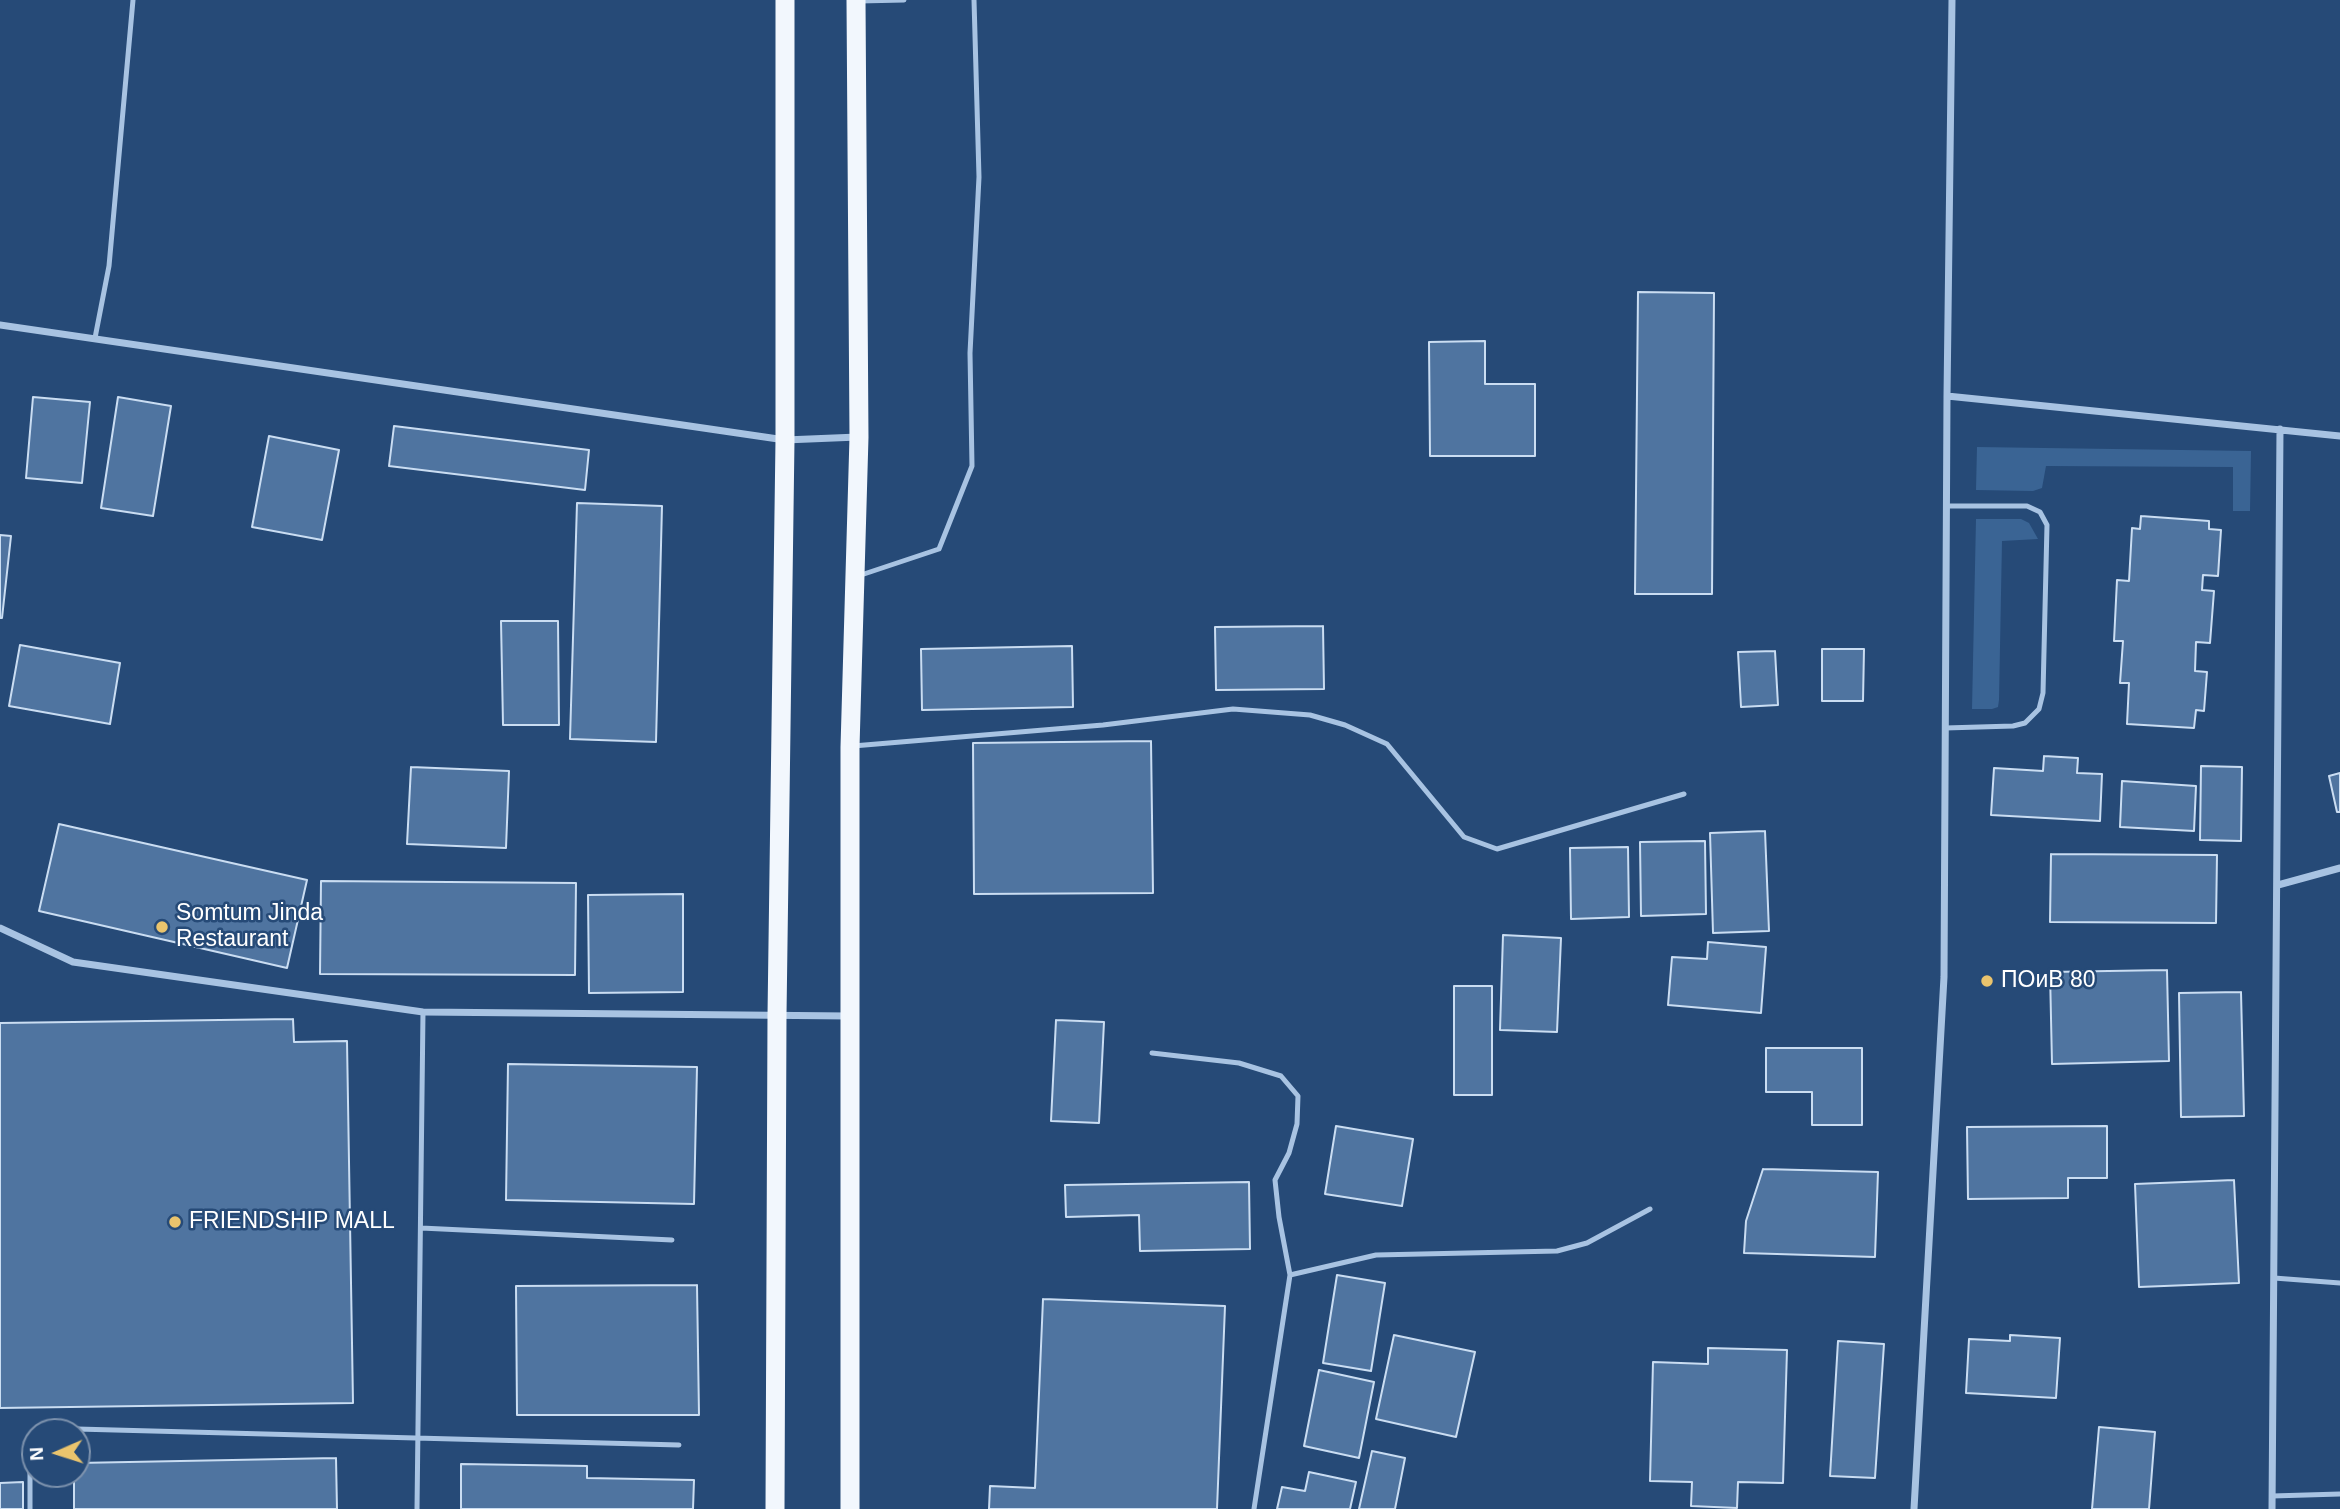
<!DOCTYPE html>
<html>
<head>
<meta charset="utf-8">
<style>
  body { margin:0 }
  #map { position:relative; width:2340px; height:1509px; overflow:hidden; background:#264a77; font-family:Arial,sans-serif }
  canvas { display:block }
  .north { position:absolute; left:21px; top:1418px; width:70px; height:70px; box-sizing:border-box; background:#264a77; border:2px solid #7d92ad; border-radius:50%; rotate:267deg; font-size:19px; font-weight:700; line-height:28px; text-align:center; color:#fff }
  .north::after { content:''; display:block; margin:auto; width:24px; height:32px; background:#eac46d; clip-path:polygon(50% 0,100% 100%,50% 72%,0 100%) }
</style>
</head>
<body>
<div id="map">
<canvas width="2340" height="1509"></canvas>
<div class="north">N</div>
</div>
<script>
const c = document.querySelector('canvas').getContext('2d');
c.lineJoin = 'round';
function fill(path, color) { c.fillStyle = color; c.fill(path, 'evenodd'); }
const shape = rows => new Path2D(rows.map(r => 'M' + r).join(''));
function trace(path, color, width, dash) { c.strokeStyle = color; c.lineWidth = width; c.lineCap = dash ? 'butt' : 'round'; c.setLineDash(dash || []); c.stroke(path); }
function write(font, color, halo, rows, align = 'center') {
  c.font = font + ' Arial,sans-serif'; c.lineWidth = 5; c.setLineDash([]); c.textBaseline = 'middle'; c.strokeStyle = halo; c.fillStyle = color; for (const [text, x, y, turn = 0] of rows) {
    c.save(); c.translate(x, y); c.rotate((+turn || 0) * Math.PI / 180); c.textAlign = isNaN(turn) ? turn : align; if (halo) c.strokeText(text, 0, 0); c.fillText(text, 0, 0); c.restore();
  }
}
const green = shape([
  [1977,447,2251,451,2250,511,2233,511,2233,467,2046,466,2042,488,2033,491,1976,490],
  [1976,519,2021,519,2029,523,2038,539,2002,541,1999,700,1998,707,1992,709,1972,709]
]);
const building = shape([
  [1638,292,1714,293,1712,594,1635,594,1638,292],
  [1485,341,1485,384,1535,384,1535,456,1430,456,1429,342,1485,341],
  [33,397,90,402,82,483,26,478,33,397],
  [118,397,171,406,153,516,101,508,118,397],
  [394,426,589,450,585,490,389,466,394,426],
  [269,436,339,450,322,540,252,527,269,436],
  [577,503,662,506,656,742,570,739,577,503],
  [2141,516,2209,521,2209,529,2221,530,2218,576,2203,575,2202,590,2214,591,2210,643,2196,642,2195,671,2207,672,2204,711,2196,710,2194,728,2127,724,2129,683,2120,683,2123,641,2114,641,2117,580,2129,581,2132,528,2140,529,2141,516],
  [0,535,11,536,2,618,0,618,0,535],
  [501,621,558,621,559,725,503,725,501,621],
  [1323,626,1324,689,1216,690,1215,627,1323,626],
  [20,645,120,663,110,724,9,706,20,645],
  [1072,646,1073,707,922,710,921,649,1072,646],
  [1822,649,1864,649,1863,701,1822,701,1822,649],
  [1775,651,1778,705,1741,707,1738,652,1775,651],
  [1151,741,1153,893,974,894,973,743,1151,741],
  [2044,756,2078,758,2077,773,2102,774,2100,821,1991,815,1994,768,2043,771,2044,756],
  [2201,766,2242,767,2241,841,2200,840,2201,766],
  [411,767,509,771,506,848,407,844,411,767],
  [2340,773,2340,812,2337,812,2329,776,2340,773],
  [2122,781,2196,786,2194,831,2120,827,2122,781],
  [59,824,307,880,287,968,39,911,59,824],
  [1765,831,1769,931,1713,933,1710,833,1765,831],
  [1705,841,1706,914,1641,916,1640,842,1705,841],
  [1628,847,1629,917,1571,919,1570,848,1628,847],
  [2051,854,2217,855,2216,923,2050,922,2051,854],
  [321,881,576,883,575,975,320,974,321,881],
  [683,894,683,992,589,993,588,895,683,894],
  [1503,935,1561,938,1557,1032,1500,1030,1503,935],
  [1708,942,1766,947,1761,1013,1668,1005,1672,957,1707,959,1708,942],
  [2167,970,2169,1061,2052,1064,2050,972,2167,970],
  [1454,986,1492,986,1492,1095,1454,1095,1454,986],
  [2241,992,2244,1116,2181,1117,2179,993,2241,992],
  [293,1019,294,1042,347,1041,353,1403,0,1408,0,1023,293,1019],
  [1056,1020,1104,1022,1099,1123,1051,1121,1056,1020],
  [1766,1048,1862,1048,1862,1125,1812,1125,1812,1092,1766,1092,1766,1048],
  [508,1064,697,1067,694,1204,506,1200,508,1064],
  [1336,1126,1413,1139,1402,1206,1325,1194,1336,1126],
  [2107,1126,2107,1178,2068,1178,2068,1198,1968,1199,1967,1127,2107,1126],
  [1763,1169,1878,1172,1875,1257,1744,1253,1746,1221,1763,1169],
  [2234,1180,2239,1283,2139,1287,2135,1184,2234,1180],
  [1249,1182,1250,1249,1140,1251,1139,1215,1066,1217,1065,1185,1249,1182],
  [1337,1275,1385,1283,1371,1371,1323,1363,1337,1275],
  [697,1285,699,1415,517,1415,516,1286,697,1285],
  [1043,1299,1225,1306,1217,1509,989,1509,990,1486,1035,1488,1043,1299],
  [1394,1335,1475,1352,1456,1437,1376,1419,1394,1335],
  [2010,1335,2060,1338,2056,1398,1966,1393,1969,1339,2010,1341,2010,1335],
  [1838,1341,1884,1344,1875,1478,1830,1476,1838,1341],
  [1708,1348,1787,1350,1783,1483,1738,1482,1737,1508,1691,1506,1692,1482,1650,1481,1653,1362,1708,1364,1708,1348],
  [1319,1370,1374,1382,1359,1458,1304,1446,1319,1370],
  [2099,1427,2155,1432,2149,1509,2092,1509,2099,1427],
  [1372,1451,1405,1458,1395,1509,1359,1509,1372,1451],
  [336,1458,337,1509,74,1509,74,1474,77,1474,77,1463,336,1458],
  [461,1464,587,1466,587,1478,694,1480,693,1509,461,1509,461,1464],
  [1309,1472,1356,1482,1350,1509,1277,1509,1282,1487,1305,1491,1309,1472],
  [23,1482,23,1509,0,1509,0,1483,23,1482]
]);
const service = shape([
  [859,1,904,0],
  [95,338,109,266,133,0],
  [858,576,939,549,972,466,970,353,979,177,974,0],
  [1945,728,2013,726,2025,723,2039,709,2043,693,2047,525,2040,512,2027,506,1946,506],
  [853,746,1103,725,1233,709,1310,715,1345,725,1387,744,1464,837,1497,849,1684,794],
  [1152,1053,1239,1063,1281,1076,1298,1096,1297,1124,1289,1153,1275,1180,1279,1217,1290,1275,1254,1509],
  [421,1228,672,1240],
  [1290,1275,1376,1255,1557,1251,1587,1243,1650,1209],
  [2274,1278,2340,1283],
  [68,1432,77,1429,679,1445],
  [2272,1496,2340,1494],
  [30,1509,30,1463,35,1454],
  [417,1509,423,1012]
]);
const minor = shape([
  [0,325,785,440,858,437],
  [1947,396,2340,436],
  [2278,885,2340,868],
  [0,928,73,962,423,1012,849,1016],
  [1914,1509,1944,977,1947,396,1952,0],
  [2272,1509,2280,429]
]);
const trunk = shape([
  [775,1509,777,1015,785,440,785,0],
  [850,1509,850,747,859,437,856,0]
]);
const markers = [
  [162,927,7,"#eac46d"],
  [1987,981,7,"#eac46d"],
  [175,1222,7,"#eac46d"]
];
const poiNames = [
  ["Somtum Jinda",176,914],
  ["Restaurant",176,940],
  ["ПОиВ 80",2001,981],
  ["FRIENDSHIP MALL",189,1222]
];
fill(green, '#3a6494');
fill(building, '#4f74a0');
trace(building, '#caddf2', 2);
trace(service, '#a8c3e2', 5);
trace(minor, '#a8c3e2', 7);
trace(trunk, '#f2f7fd', 19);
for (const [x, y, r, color] of markers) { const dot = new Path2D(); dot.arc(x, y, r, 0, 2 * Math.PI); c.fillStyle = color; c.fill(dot); trace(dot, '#264a77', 2.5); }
write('23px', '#fff', '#264a77', poiNames, 'left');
</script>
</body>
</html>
